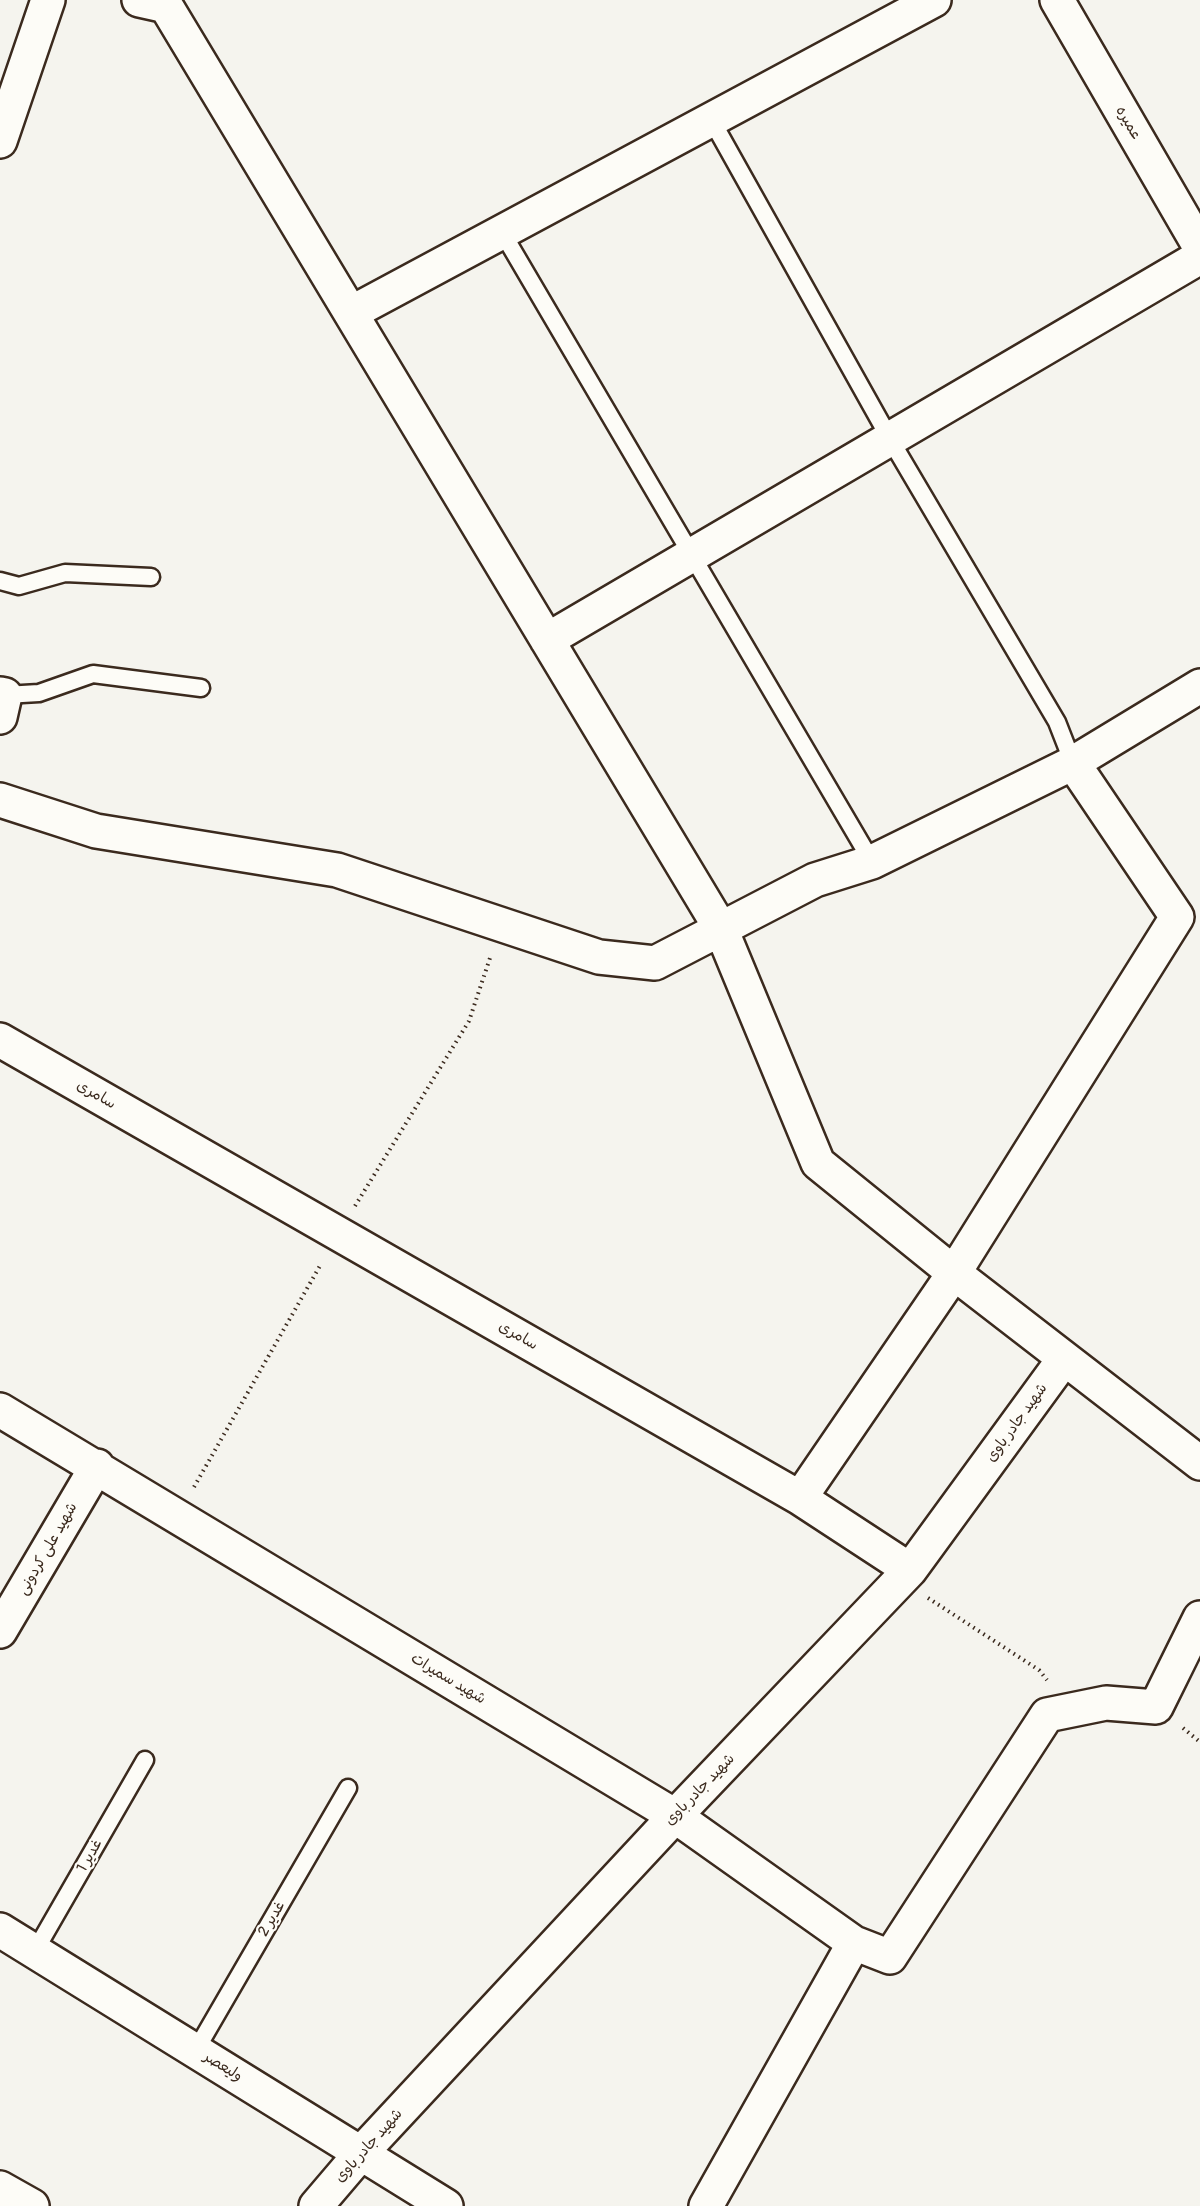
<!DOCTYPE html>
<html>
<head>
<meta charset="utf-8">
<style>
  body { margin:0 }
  canvas { display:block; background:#f5f4ee }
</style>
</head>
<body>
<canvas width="1200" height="2206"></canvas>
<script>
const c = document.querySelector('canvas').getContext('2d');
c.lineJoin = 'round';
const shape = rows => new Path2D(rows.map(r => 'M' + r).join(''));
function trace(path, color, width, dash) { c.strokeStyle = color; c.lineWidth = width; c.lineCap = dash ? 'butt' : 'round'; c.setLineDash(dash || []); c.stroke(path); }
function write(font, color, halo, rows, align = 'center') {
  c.font = font + ' Pangolin,"Playpen Sans Arabic",sans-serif'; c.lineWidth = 4.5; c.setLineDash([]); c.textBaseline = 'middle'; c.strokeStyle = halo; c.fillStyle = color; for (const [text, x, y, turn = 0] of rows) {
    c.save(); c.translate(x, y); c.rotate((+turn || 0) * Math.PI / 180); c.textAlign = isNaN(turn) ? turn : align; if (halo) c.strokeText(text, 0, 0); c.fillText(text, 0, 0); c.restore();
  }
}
const path = shape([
  [355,1206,469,1021,491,955],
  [194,1487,321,1264],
  [928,1598,1039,1670,1047,1680],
  [1183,1728,1200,1742]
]);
const service = shape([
  [711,119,890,439,1057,722,1073,763],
  [502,232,872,862],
  [0,581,19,586,65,573,151,577],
  [5,695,39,693,93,674,201,688],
  [35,1951,145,1760],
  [196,2050,348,1788]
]);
const minor = shape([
  [139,0,166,6,721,929,818,1163,954,1273,1177,917,1073,763,1200,686],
  [1057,0,1200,247],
  [0,141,48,0],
  [351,313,934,0],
  [547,640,1200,257],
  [0,694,5,695,0,717],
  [0,800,96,831,337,870,599,957,655,963,815,880,872,862,1073,763],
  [0,1040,800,1498,910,1570],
  [0,1410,675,1816,854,1943,890,1957,1047,1715,1106,1703,1156,1707,1200,1618],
  [800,1498,954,1273,1200,1463],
  [0,1631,97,1466],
  [0,1930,446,2206],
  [0,2188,32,2206],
  [316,2206,362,2152,675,1816,910,1570,1064,1359],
  [706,2206,854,1943]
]);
const streetNames = [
  ["عمیره",1128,123,60],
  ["سامری",96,1095,30],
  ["سامری",518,1336,30],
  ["شهید جادر باوی",1017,1423,-54],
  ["شهید علی کردونی",48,1549,-60],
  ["شهید سمیرات",448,1679,31],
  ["شهید جادر باوی",700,1790,-46],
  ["غدیر 1",90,1856,-60],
  ["غدیر 2",272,1919,-60],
  ["ولیعصر",223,2067,32],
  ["شهید جادر باوی",369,2146,-48]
];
trace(service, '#3b2a1e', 21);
trace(minor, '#3b2a1e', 38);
trace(path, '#3b2a1e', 4, [1.5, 4.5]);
trace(service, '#fdfcf7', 16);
trace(minor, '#fdfcf7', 33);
write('15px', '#3b2a1e', '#fdfcf7', streetNames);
</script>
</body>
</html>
